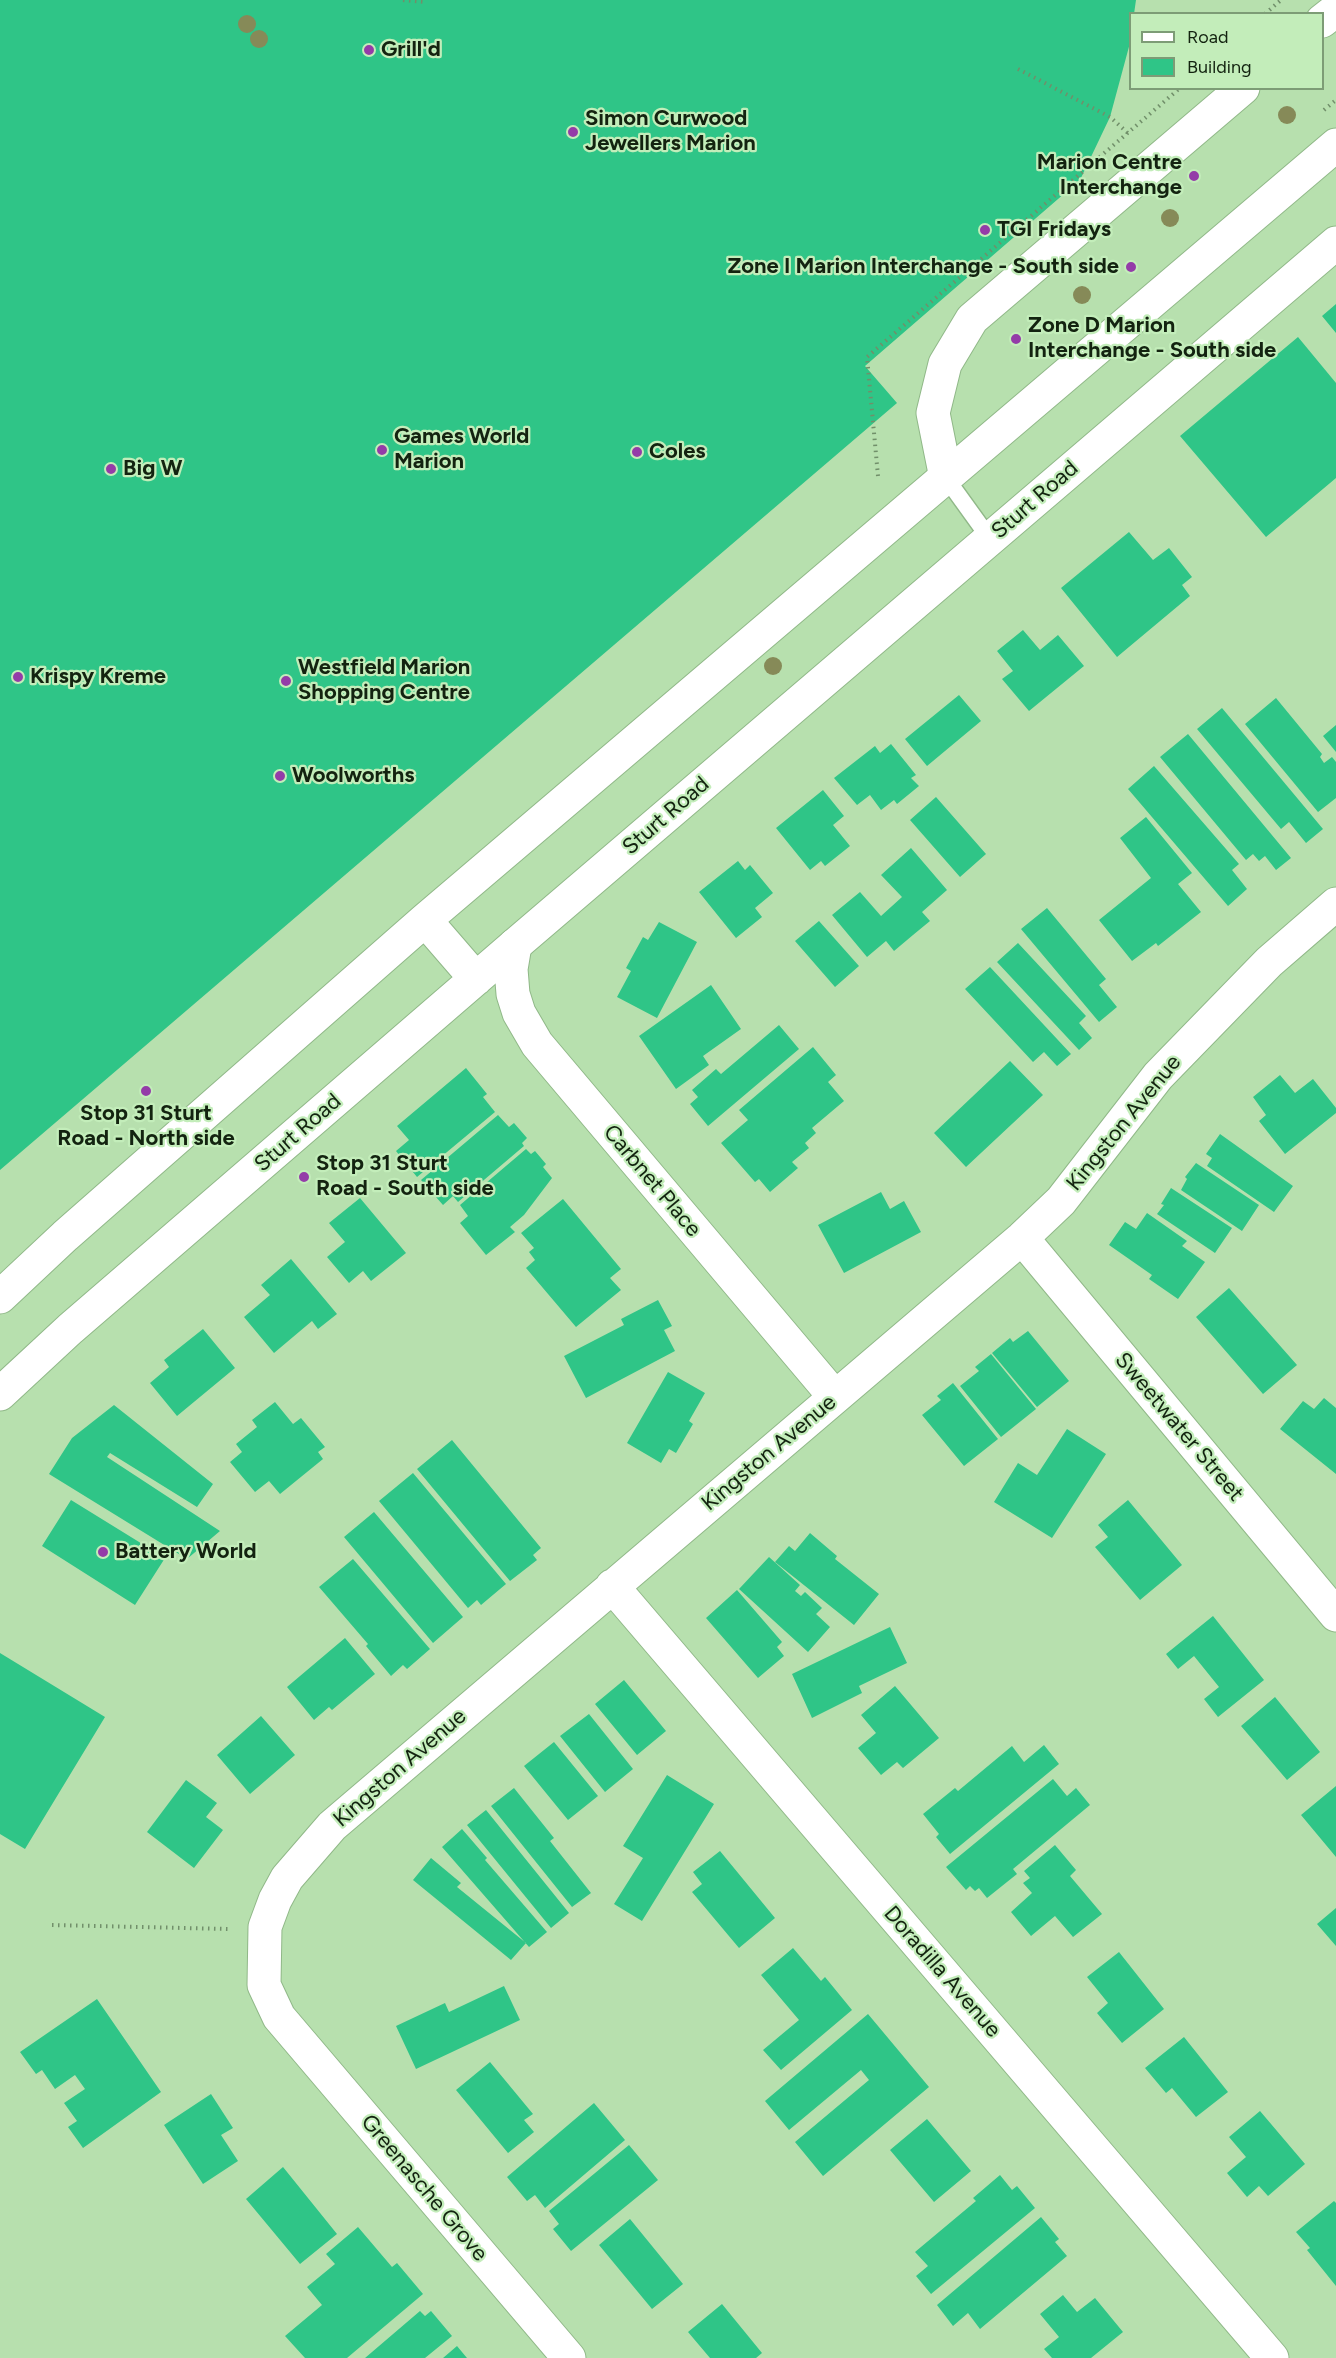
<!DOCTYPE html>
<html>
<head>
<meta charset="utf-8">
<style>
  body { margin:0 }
  #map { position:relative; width:1336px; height:2358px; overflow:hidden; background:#b7e0ae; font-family:Figtree,sans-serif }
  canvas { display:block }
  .legend { position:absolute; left:1129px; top:12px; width:195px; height:78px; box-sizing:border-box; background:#c3edba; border:2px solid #7d9c76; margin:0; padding:8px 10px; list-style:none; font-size:18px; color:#132310 }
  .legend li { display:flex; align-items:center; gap:12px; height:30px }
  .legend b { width:30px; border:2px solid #7d9c76 }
</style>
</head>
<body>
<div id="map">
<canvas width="1336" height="2358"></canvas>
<ul class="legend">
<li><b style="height:8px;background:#fff"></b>Road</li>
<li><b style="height:16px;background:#2fc587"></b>Building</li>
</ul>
</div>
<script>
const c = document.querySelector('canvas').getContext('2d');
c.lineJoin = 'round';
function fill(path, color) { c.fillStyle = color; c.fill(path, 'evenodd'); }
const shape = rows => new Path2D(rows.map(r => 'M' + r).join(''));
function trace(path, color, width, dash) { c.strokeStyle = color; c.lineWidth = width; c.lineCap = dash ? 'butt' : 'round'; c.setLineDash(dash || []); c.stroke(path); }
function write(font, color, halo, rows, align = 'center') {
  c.font = font + ' Figtree,sans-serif'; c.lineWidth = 4.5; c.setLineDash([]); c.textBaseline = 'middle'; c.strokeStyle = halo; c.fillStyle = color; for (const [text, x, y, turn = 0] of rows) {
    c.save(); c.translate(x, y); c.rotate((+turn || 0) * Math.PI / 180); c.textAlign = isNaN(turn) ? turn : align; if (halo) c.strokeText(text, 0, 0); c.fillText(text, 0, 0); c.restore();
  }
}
const building = shape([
  [0,0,1136,0,1134,14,1130,14,1130,43,1110,117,1080,180,865,366,897,403,0,1170],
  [1336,304,1336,333,1322,316],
  [1298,337,1336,383,1336,478,1266,537,1180,436],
  [1129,532,1153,560,1169,548,1192,577,1182,585,1190,596,1117,657,1061,588],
  [1023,630,1040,650,1058,635,1084,666,1029,711,1002,679,1013,671,997,651],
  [959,695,981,721,927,766,905,739],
  [1276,698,1322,754,1320,757,1324,763,1332,757,1336,762,1336,798,1318,812,1245,724],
  [1222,708,1323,829,1306,843,1289,822,1281,829,1197,729],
  [1336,725,1336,752,1323,736],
  [1188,734,1291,858,1276,870,1265,856,1259,861,1253,854,1246,860,1160,757],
  [891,744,916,775,911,778,919,786,897,804,894,800,881,810,870,795,857,805,834,778,875,746,880,753],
  [1154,766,1239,864,1232,870,1247,889,1228,906,1128,789],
  [823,790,844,816,833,825,850,846,825,866,821,861,810,870,776,828],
  [936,797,986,854,960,877,910,820],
  [1146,817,1192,873,1178,884,1201,912,1158,946,1156,943,1132,961,1099,920,1151,878,1120,838],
  [911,848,947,890,922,912,930,921,913,935,894,951,886,941,867,957,832,915,860,892,881,916,902,897,881,875],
  [738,861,745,870,750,865,773,893,755,908,762,917,736,938,699,892],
  [1047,908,1106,979,1099,985,1117,1007,1099,1022,1021,929],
  [819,921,859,966,835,987,795,941],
  [659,922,697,942,657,1018,617,997,631,971,626,968,643,937,648,940],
  [1018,943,1086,1016,1079,1023,1092,1038,1079,1050,997,962],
  [990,967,1071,1054,1057,1066,1044,1052,1033,1062,965,989],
  [711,985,741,1029,703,1056,709,1065,676,1089,639,1036],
  [779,1025,799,1049,708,1126,690,1104,698,1097,692,1090,716,1069,721,1074],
  [813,1047,836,1075,828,1082,844,1101,812,1128,816,1133,805,1143,809,1148,792,1162,798,1168,770,1192,759,1179,755,1182,721,1143,748,1120,739,1110],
  [1010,1061,1043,1095,966,1167,934,1133],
  [466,1068,487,1094,483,1097,495,1112,417,1177,396,1151,409,1140,397,1126],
  [1280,1075,1295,1093,1313,1079,1336,1108,1336,1113,1285,1154,1259,1121,1266,1115,1253,1097],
  [498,1115,509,1127,514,1123,527,1138,522,1143,524,1146,458,1202,453,1196,443,1205,421,1180],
  [1220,1134,1293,1186,1274,1212,1207,1166,1212,1158,1206,1154],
  [526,1149,531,1154,535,1151,546,1164,543,1167,552,1178,524,1215,510,1227,515,1232,486,1255,460,1223,468,1216,460,1205],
  [1196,1163,1259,1205,1242,1231,1181,1190,1187,1179,1185,1177],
  [1171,1188,1232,1228,1215,1253,1157,1214,1164,1205,1161,1204],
  [881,1192,890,1209,904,1201,921,1232,844,1273,818,1225],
  [360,1198,406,1253,371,1281,363,1271,349,1283,327,1257,345,1242,329,1223],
  [563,1199,621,1269,610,1278,621,1290,576,1327,526,1268,535,1260,529,1252,534,1248,521,1233],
  [1147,1213,1187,1241,1182,1246,1205,1262,1178,1299,1149,1279,1152,1275,1109,1245,1125,1222,1136,1229],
  [291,1259,337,1314,318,1329,312,1321,274,1353,244,1317,270,1295,261,1285],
  [1229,1288,1297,1365,1263,1394,1196,1317],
  [658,1300,672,1326,664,1330,675,1351,586,1398,564,1356,624,1325,621,1319],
  [203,1329,235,1368,177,1416,150,1383,169,1367,164,1360],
  [1028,1331,1069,1381,1037,1407,992,1353,1010,1338,1013,1342],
  [991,1354,1036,1409,1001,1437,960,1386,979,1371,975,1367],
  [668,1372,705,1393,689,1421,693,1424,676,1453,669,1449,661,1463,627,1443],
  [953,1383,998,1439,964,1466,922,1415,941,1400,937,1396],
  [1324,1398,1336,1408,1336,1474,1280,1429,1303,1401,1314,1409],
  [275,1402,293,1424,301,1418,325,1447,318,1452,323,1459,280,1494,269,1481,255,1492,230,1462,242,1452,236,1444,257,1427,252,1420],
  [114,1405,213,1484,197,1507,110,1453,107,1457,220,1531,187,1559,49,1474,72,1438],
  [1067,1429,1106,1454,1052,1538,994,1502,1018,1463,1037,1475],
  [452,1440,541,1548,533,1555,537,1560,510,1581,417,1469],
  [413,1473,506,1584,481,1605,477,1600,468,1608,379,1501],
  [71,1500,165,1558,135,1605,42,1546],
  [1128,1500,1182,1565,1140,1600,1095,1547,1108,1537,1098,1525],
  [374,1512,463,1617,433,1643,344,1537],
  [810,1533,837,1556,835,1559,879,1594,854,1625,775,1562,789,1546,795,1551],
  [769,1557,800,1585,795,1591,801,1596,805,1592,822,1608,816,1614,830,1627,808,1652,739,1589],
  [353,1559,430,1649,407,1669,403,1665,391,1676,366,1646,368,1644,319,1587],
  [737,1590,782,1642,777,1647,784,1656,758,1678,706,1618],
  [1213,1616,1264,1680,1218,1717,1204,1699,1219,1687,1194,1656,1178,1669,1166,1654],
  [890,1627,907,1663,859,1686,862,1693,812,1718,792,1674],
  [345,1638,375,1674,332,1710,329,1707,314,1720,287,1687],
  [0,1653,105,1717,25,1849,0,1834],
  [624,1680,666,1731,637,1755,595,1704],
  [895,1686,939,1738,903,1768,897,1762,881,1775,858,1748,876,1733,861,1715],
  [1275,1697,1320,1752,1287,1780,1241,1726],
  [589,1714,633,1769,605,1792,560,1736],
  [261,1716,295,1755,250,1794,217,1755],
  [554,1742,598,1796,568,1820,524,1766],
  [1044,1745,1059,1764,950,1854,936,1837,939,1834,923,1814,955,1788,958,1791,1012,1746,1024,1762],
  [667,1775,714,1804,642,1921,614,1904,643,1858,623,1846],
  [1053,1779,1067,1796,1076,1788,1090,1805,1013,1869,1017,1874,987,1898,979,1888,975,1891,970,1886,966,1890,946,1867],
  [186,1780,217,1803,206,1817,223,1830,194,1868,147,1832],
  [1336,1786,1336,1857,1301,1815],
  [514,1788,554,1838,550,1841,591,1893,572,1907,491,1806],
  [486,1810,569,1913,551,1928,467,1825],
  [462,1829,487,1858,485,1860,547,1932,529,1947,442,1847],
  [1055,1845,1076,1870,1070,1876,1102,1914,1073,1937,1055,1916,1031,1936,1011,1912,1032,1893,1023,1883,1030,1878,1024,1871],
  [720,1851,775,1918,739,1948,692,1892,702,1884,693,1872],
  [431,1858,461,1883,457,1887,526,1943,511,1960,413,1880],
  [1336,1908,1336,1946,1317,1924],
  [793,1948,821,1981,825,1977,852,2010,781,2070,763,2050,799,2020,761,1975],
  [1119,1952,1164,2009,1122,2043,1097,2013,1108,2003,1087,1977],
  [504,1986,520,2020,416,2069,396,2026,445,2003,449,2012],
  [97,1999,161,2092,83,2148,68,2127,77,2121,64,2103,85,2089,75,2075,55,2089,42,2070,36,2074,20,2052],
  [868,2014,929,2087,823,2176,795,2142,869,2080,861,2070,789,2130,765,2101],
  [1184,2037,1228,2092,1196,2117,1172,2088,1166,2093,1145,2068],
  [490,2062,533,2114,524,2120,534,2132,508,2153,456,2090],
  [211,2094,233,2128,221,2135,238,2161,203,2184,164,2125],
  [594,2103,625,2140,545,2208,535,2195,527,2201,507,2177],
  [1260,2111,1305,2164,1268,2196,1259,2186,1247,2197,1227,2173,1246,2157,1229,2137],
  [927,2119,971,2171,934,2202,890,2150],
  [629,2145,658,2180,571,2251,553,2229,559,2224,549,2211],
  [283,2167,337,2234,300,2264,246,2199],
  [1000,2175,1012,2190,1017,2186,1035,2208,931,2294,916,2276,928,2266,915,2252,976,2201,973,2198],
  [1334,2201,1336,2203,1336,2286,1307,2250,1310,2248,1296,2232],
  [1041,2217,1059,2239,1055,2242,1067,2256,980,2329,968,2313,953,2326,937,2305],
  [630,2219,683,2284,652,2309,599,2245],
  [358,2227,392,2267,397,2263,423,2294,347,2358,305,2358,285,2336,322,2305,307,2287,335,2264,326,2254],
  [1063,2295,1077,2312,1095,2298,1123,2332,1091,2358,1052,2358,1044,2349,1059,2337,1040,2314],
  [722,2304,762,2353,756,2358,710,2358,688,2332],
  [420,2311,425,2316,431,2311,452,2336,425,2358,365,2358],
  [457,2346,467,2358,443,2358]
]);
const path = shape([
  [403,0,425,2],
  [1265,14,1281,0],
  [1018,69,1110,117,1130,135],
  [1324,110,1336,100],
  [878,476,867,357,1180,88],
  [52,1925,228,1929]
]);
const service = shape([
  [946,478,990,539]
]);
const minor = shape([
  [1322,21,1336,10],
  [946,478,933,413,945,364,972,319,1243,88],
  [515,945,511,969,513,994,519,1013,537,1044,835,1397],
  [1022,1238,1336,1615],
  [612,1586,1272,2358],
  [569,2358,279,2017,264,1985,265,1927,275,1900,287,1878,332,1826,1022,1238,1061,1201,1158,1076,1269,962,1336,904]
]);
const secondary = shape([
  [425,920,476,979],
  [0,1297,65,1236,425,920,1336,145],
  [0,1394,70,1329,515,945,1336,243]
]);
const trees = [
  [247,24],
  [259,39],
  [1287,115],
  [1170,218],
  [1082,295],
  [773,666]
];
const markers = [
  [369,50,6,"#943ca8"],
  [573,132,6,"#943ca8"],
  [1194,176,6,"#943ca8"],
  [985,230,6,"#943ca8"],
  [1131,267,6,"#943ca8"],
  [1016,339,6,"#943ca8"],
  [382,450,6,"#943ca8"],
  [637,452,6,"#943ca8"],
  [111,469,6,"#943ca8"],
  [18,677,6,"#943ca8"],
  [286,681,6,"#943ca8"],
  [280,776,6,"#943ca8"],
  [146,1091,6,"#943ca8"],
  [304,1177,6,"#943ca8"],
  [103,1552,6,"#943ca8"]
];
const poiNames = [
  ["Grill'd",381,50],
  ["Simon Curwood",585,119],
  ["Jewellers Marion",585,144],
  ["Marion Centre",1182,163,"right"],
  ["Interchange",1182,188,"right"],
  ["TGI Fridays",997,230],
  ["Zone I Marion Interchange - South side",1119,267,"right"],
  ["Zone D Marion",1028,326],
  ["Interchange - South side",1028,351],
  ["Games World",394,437],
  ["Marion",394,462],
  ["Coles",649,452],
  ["Big W",123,469],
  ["Westfield Marion",298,668],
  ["Shopping Centre",298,693],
  ["Krispy Kreme",30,677],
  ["Woolworths",292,776],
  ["Stop 31 Sturt",146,1114,"center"],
  ["Road - North side",146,1139,"center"],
  ["Stop 31 Sturt",316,1164],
  ["Road - South side",316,1189],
  ["Battery World",115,1552]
];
const streetNames = [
  ["Sturt Road",1035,500,-41],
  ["Sturt Road",666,816,-41],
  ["Kingston Avenue",1124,1123,-51],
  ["Sturt Road",298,1133,-41],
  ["Carbnet Place",652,1181,50],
  ["Sweetwater Street",1179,1427,50],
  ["Kingston Avenue",769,1453,-40],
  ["Kingston Avenue",400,1768,-41],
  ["Doradilla Avenue",942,1972,49],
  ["Greenasche Grove",424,2188,50]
];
fill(building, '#2fc587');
trace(service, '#90b888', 19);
trace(minor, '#90b888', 35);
trace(secondary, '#90b888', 35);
trace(path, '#718f6a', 4, [1.5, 4.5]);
trace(service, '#fff', 16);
trace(minor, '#fff', 33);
trace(secondary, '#fff', 33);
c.fillStyle = '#868a58';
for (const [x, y] of trees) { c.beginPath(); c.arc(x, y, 9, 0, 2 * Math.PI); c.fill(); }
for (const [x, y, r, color] of markers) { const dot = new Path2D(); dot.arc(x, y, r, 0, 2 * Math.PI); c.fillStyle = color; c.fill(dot); trace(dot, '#c3edba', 2); }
write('bold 22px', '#132310', '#c3edba', poiNames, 'left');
write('22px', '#132310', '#c3edba', streetNames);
</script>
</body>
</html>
